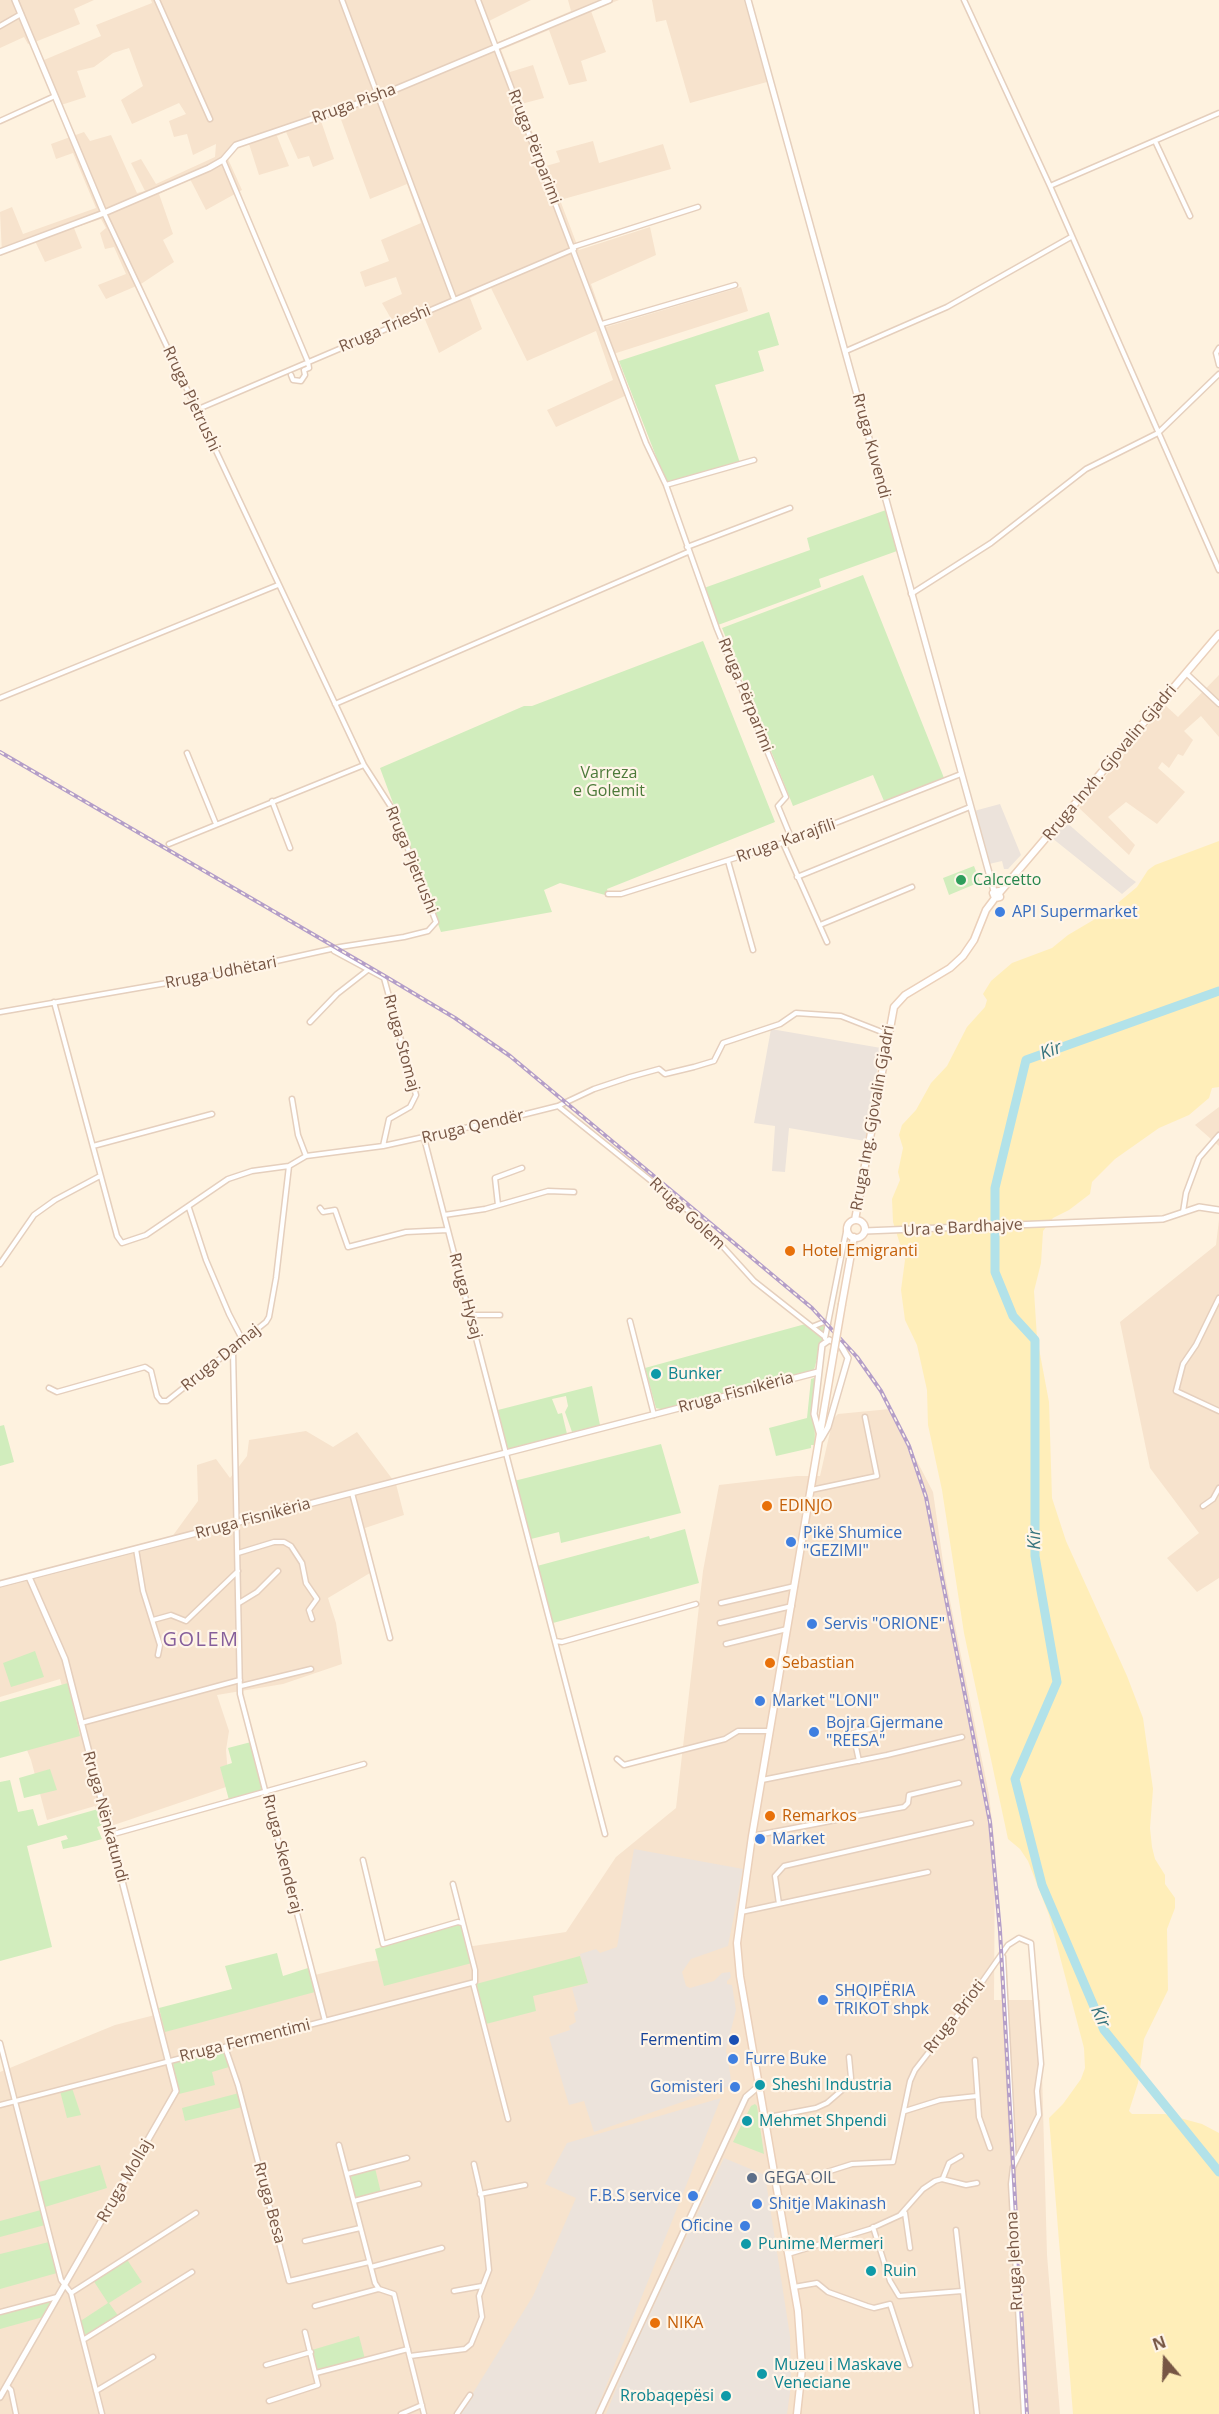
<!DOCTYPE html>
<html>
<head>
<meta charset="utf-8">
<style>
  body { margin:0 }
  #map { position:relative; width:1219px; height:2414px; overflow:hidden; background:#fef2df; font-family:"Open Sans",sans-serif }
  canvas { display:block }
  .north { position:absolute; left:1135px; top:2330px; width:60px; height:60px; -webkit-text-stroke:4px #fff5e8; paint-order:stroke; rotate:341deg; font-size:16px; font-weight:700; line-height:24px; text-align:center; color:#775644 }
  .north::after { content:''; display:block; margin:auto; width:21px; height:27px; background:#775644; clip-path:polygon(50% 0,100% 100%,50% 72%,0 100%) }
</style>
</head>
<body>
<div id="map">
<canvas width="1219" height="2414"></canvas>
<div class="north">N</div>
</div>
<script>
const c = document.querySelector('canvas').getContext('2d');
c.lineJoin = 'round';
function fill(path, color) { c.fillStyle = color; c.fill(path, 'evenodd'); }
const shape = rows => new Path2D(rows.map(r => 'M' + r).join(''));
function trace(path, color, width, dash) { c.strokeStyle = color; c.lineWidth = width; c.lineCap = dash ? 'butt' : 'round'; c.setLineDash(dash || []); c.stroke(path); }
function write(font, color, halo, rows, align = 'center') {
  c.font = font + ' "Open Sans",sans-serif'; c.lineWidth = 4.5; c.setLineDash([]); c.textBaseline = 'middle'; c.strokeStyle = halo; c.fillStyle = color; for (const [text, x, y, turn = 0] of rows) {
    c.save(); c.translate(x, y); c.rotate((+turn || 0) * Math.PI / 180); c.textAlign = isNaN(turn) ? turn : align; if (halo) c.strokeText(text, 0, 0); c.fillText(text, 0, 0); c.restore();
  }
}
const residential = shape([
  [0,0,94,0,74,9,80,24,35,42,28,44,24,37,0,48],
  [151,0,531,0,489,21,496,43,571,11,568,0,619,0,591,11,606,52,581,61,587,81,569,85,549,30,501,50,510,72,533,65,544,98,521,104,546,166,560,162,556,151,593,141,599,163,663,144,671,169,560,200,579,250,650,227,656,255,591,284,606,327,741,287,748,311,610,355,627,395,556,427,547,410,613,380,596,331,527,361,491,288,470,298,482,329,439,353,421,310,393,322,382,303,402,294,396,277,365,287,360,272,389,261,381,240,421,223,407,184,370,199,339,114,321,121,334,159,313,167,309,156,298,159,286,132,277,136,289,166,259,175,249,144,236,149,228,159,242,190,206,210,190,179,159,194,173,234,163,240,174,262,141,284,106,299,98,285,126,274,114,247,105,249,100,233,106,228,101,219,74,228,82,248,45,262,35,241,2,254,0,212,12,207,23,234,96,208,73,153,56,159,51,144,84,132,90,141,111,135,137,193,145,191,131,163,141,159,156,184,215,157,216,144,193,155,187,134,174,137,169,121,186,114,179,103,132,124,121,100,143,86,129,48,113,53,94,67,77,71,86,97,61,105,44,60,101,36,96,25,152,3],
  [652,0,744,0,767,82,690,103,666,20,656,22],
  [1219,675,1219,737,1201,716,1184,731,1193,740,1183,756,1178,754,1169,768,1162,762,1158,768,1185,792,1157,824,1126,802,1108,817,1135,845,1129,855,1079,808,1165,705,1178,717],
  [1219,1107,1219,1146,1195,1125],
  [1219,1220,1219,1578,1197,1592,1167,1558,1199,1533,1150,1468,1120,1322,1216,1245],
  [890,1409,933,1492,945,1576,989,1795,995,1848,994,2000,1040,2000,1047,2255,1060,2414,0,2414,0,2072,115,2025,367,1962,566,1932,616,1857,676,1808,703,1571,719,1485,797,1476,820,1476,833,1419,838,1414],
  [306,1431,333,1447,357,1432,396,1484,404,1515,365,1528,375,1570,328,1598,336,1623,342,1664,283,1684,217,1695,229,1731,226,1750,229,1786,102,1829,95,1806,47,1820,31,1760,10,1708,65,1697,60,1679,0,1697,0,1588,166,1545,198,1501,197,1465,216,1459,230,1478,247,1456,249,1440]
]);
const industrial = shape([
  [1000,804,1021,855,1008,869,1004,869,1002,861,989,864,974,811],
  [1066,822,1129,877,1136,882,1122,894,1052,838],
  [771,1029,881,1048,865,1141,789,1128,785,1172,772,1171,775,1126,754,1123],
  [634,1849,743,1869,728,1946,691,1959,682,1972,686,1986,690,1988,714,1981,722,1973,730,1972,731,1977,727,1981,727,1984,732,1985,736,2010,726,2050,732,2085,594,2132,584,2101,569,2105,549,2037,570,2030,569,2026,576,2022,574,2013,578,2010,572,1988,588,1983,580,1954,596,1949,600,1953,617,1947],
  [721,2098,595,2414,460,2414,533,2296,576,2198,545,2184,567,2143],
  [724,2158,765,2175,790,2336,791,2385,787,2414,606,2414,626,2364]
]);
const green = shape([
  [769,312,779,345,758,351,764,371,715,385,740,463,666,482,619,361],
  [886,510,897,551,819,579,821,587,718,625,704,588,810,550,807,538],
  [863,575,944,778,884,801,873,775,793,806,722,628],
  [703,641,775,822,607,889,609,896,560,883,544,890,552,912,441,932,380,768,524,706,532,706],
  [974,866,980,882,949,895,943,878],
  [809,1323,826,1326,814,1370,665,1410,656,1408,645,1368],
  [814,1378,815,1445,811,1445,811,1448,776,1456,769,1428,807,1418,811,1379],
  [592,1386,600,1425,572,1432,565,1412,568,1406,566,1396,552,1399,558,1414,562,1413,567,1434,507,1449,498,1410],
  [4,1425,14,1462,0,1466,0,1426],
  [661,1444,681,1513,561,1543,559,1532,531,1539,514,1481],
  [685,1529,699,1583,553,1623,537,1566,649,1536,650,1539],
  [35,1651,44,1677,11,1687,3,1663],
  [68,1683,80,1736,0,1758,0,1702],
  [251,1742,262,1791,229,1800,220,1767,232,1763,228,1748],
  [50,1769,57,1790,24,1798,19,1778],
  [10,1780,18,1812,33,1809,38,1826,98,1809,103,1825,97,1827,102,1839,77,1846,63,1849,61,1841,68,1839,66,1835,27,1846,52,1947,0,1961,0,1782],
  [456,1924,462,1926,472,1963,384,1986,375,1949],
  [277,1953,283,1976,308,1968,315,1992,165,2032,159,2008,232,1989,225,1966],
  [580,1956,588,1983,533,1996,536,2011,486,2024,476,1984],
  [220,2051,227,2055,229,2067,212,2072,215,2085,179,2094,173,2063],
  [72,2088,81,2115,67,2118,60,2091],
  [239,2093,242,2107,185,2121,182,2108],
  [755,2104,757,2106,764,2154,733,2142,751,2106],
  [100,2165,107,2188,45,2207,39,2182],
  [375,2168,381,2193,355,2199,351,2177,353,2174],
  [41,2210,45,2225,0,2237,0,2221],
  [49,2242,57,2273,0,2289,0,2254],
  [126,2258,142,2282,109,2303,119,2317,84,2336,79,2322,108,2303,93,2280],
  [50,2300,52,2302,43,2317,0,2329,0,2313],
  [359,2336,365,2359,317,2369,312,2350]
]);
const sand = shape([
  [1219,841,1219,1087,1212,1088,1209,1098,1189,1115,1159,1128,1115,1159,1092,1182,1090,1194,1069,1210,1053,1218,1043,1231,1041,1263,1034,1291,1037,1338,1049,1402,1052,1498,1066,1541,1127,1676,1143,1718,1153,1789,1150,1828,1152,1847,1155,1859,1165,1875,1165,1884,1175,1898,1175,1908,1167,1929,1168,1990,1144,2039,1138,2083,1129,2111,1132,2114,1165,2114,1202,2124,1219,2133,1219,2414,1073,2414,1049,2118,1063,2104,1081,2079,1085,2068,1084,2048,1049,1915,1028,1861,1020,1849,1008,1839,964,1633,942,1490,928,1425,927,1390,917,1345,905,1320,901,1290,905,1260,893,1222,892,1199,900,1180,898,1172,903,1148,899,1135,902,1125,916,1110,931,1083,947,1066,967,1027,985,1007,987,1000,983,994,991,981,1012,963,1052,948,1068,935,1107,912,1137,887,1148,870,1155,865]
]);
const river = shape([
  [1219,991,1026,1060,995,1188,995,1272,1013,1316,1035,1340,1035,1556,1057,1682,1015,1779,1042,1885,1104,2030,1219,2172]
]);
const minor = shape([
  [157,0,210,119],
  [342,0,454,299],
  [478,0,646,443,666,485,717,629,786,797,778,806,792,840],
  [964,0,1050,186],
  [0,26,21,14],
  [1219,113,1050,186,1219,570],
  [0,121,55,96],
  [1155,141,1190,216],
  [223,160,308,362,309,368,304,370,305,375,301,381,293,380,291,375],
  [104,213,364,765,393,810,436,922],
  [573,247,698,207],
  [602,324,735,285],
  [1219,348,1216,353,1219,365],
  [846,351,947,307,1071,237],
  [196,410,574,249],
  [666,485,754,460],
  [687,547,790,508],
  [911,594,991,543,1086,469,1158,433,1219,374],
  [1186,673,1219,704],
  [0,698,278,585],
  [335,704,688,552],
  [187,753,216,824],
  [272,801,290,848],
  [783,843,827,942],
  [169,844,364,765],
  [728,861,753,950],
  [797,877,970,807],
  [608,894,621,894,792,840,961,774],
  [820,925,912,887],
  [334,951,384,978,416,1095,410,1107,389,1119,383,1146],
  [54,1002,117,1236,122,1243,146,1235,228,1179,252,1171,289,1166,306,1156,383,1146,510,1118,558,1106,594,1089,630,1077,659,1069,665,1074,694,1067,714,1061,723,1043,780,1024,796,1013,841,1016,887,1034],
  [0,1012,213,975,340,947,404,937,428,931,436,922],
  [310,1022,337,994,369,969],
  [292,1099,298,1135,306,1156],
  [558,1106,696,1217,754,1281,825,1337],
  [424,1138,605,1834],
  [93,1146,212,1114],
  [498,1205,495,1178,522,1168],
  [189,1208,206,1260,229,1314,242,1339],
  [320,1208,323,1212,335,1210,348,1247,406,1232,448,1230],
  [1183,1212,1186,1193,1199,1158,1219,1135],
  [444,1215,485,1209,548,1191,574,1192],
  [0,1264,34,1215,55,1200,100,1176],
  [1219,1298,1196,1345,1183,1364,1176,1391,1219,1411],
  [470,1315,500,1315],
  [630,1321,654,1415],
  [814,1326,824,1322,828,1324],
  [825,1338,847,1227],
  [233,1350,240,1694,325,2021],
  [49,1388,57,1392,145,1367,151,1371,157,1396,161,1401,167,1401,266,1322,269,1317,276,1278,289,1166],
  [811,1490,877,1476,865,1417],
  [352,1493,390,1638],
  [1203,1506,1213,1499,1219,1488],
  [136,1549,143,1591,160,1645,158,1655],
  [238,1553,274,1542,284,1542,291,1546,302,1563,306,1583,317,1599,309,1610,312,1619],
  [239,1603,257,1592,278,1571],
  [721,1603,795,1586],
  [153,1620,171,1615,186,1621,238,1571],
  [720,1623,792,1606],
  [555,1641,562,1642,696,1604],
  [726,1644,787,1629],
  [241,1686,311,1669],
  [81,1723,240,1680],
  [617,1759,624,1765,725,1739,738,1731,770,1731],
  [859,1761,853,1733,875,1728],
  [762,1780,887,1755,962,1737],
  [110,1835,364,1764],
  [752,1836,904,1807,908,1803,909,1795,959,1783],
  [363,1860,383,1944,458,1922,462,1923],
  [779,1904,775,1876,784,1866,971,1823],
  [741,1912,928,1872],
  [1003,1957,1014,2165],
  [473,1983,508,2119],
  [0,2043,61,2280,71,2293,102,2414],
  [225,2047,238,2085,289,2281,369,2262],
  [975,2060,979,2117,990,2148],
  [0,2105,475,1982,475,1970,453,1884],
  [905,2111,940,2100,977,2096],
  [765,2115,769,2117,816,2108,827,2103,848,2085,851,2078,849,2057],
  [339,2145,375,2283,379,2289,394,2294,424,2414],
  [347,2174,407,2158],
  [776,2177,811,2177,852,2164,893,2162,910,2081,915,2070,968,2002,1008,1945,1019,1938,1031,1943,1041,2064,1037,2091,1039,2115,1013,2167,1011,2184,1024,2414],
  [943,2178,949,2163,961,2156],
  [480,2194,525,2185],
  [354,2201,419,2184],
  [900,2215,923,2189,935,2181,942,2179,966,2185,977,2183],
  [873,2227,890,2281,899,2296,962,2291],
  [956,2230,977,2414],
  [305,2241,360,2228],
  [788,2254,870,2229,905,2213,910,2248],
  [371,2267,442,2248],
  [794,2287,817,2283,828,2292,867,2306,874,2308,890,2304,910,2365],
  [454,2291,482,2286],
  [71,2293,196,2213],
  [315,2306,378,2289],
  [0,2312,57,2297],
  [83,2340,192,2272],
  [410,2356,465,2349,471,2344,482,2317,479,2296,489,2270,482,2199,474,2164],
  [266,2365,311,2352],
  [316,2373,408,2349],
  [7,2386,11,2390,16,2414],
  [96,2391,153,2357],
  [269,2401,318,2385,305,2332],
  [401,2414,422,2405],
  [457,2414,470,2395]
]);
const tertiary = shape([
  [15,0,104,213],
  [748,0,994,891],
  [0,252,104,213,209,168,223,160,236,145,377,97,609,0],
  [865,1231,1163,1219,1199,1207,1219,1210],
  [829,1340,840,1344,848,1358,828,1427,821,1439,814,1414,822,1345,829,1340],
  [0,1584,818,1372],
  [0,2397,176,2091,65,1659,29,1577],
  [599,2414,746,2097,760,2085]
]);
const secondary = shape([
  [1000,892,1219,634],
  [855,1220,894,1007,905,995,950,968,963,956,974,940,986,910,995,898,1000,897,998,891,993,893,995,898],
  '847 1229a9 9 0 1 1 18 0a9 9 0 1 1-18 0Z',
  [842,1304,854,1237],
  [797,2414,802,2368,798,2311,740,1976,737,1943,752,1836,834,1351]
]);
const rail = shape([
  [0,752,383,975,455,1018,510,1056,812,1308,857,1357,881,1391,909,1446,926,1497,990,1822,1000,1931,1027,2414]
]);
const secondaryBridge = shape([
  [834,1351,842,1304]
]);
const markers = [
  [961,880,6,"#2e9e5b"],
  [1000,912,6,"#3f7fe0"],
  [790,1251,6,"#e8710a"],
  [656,1374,6,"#0f9aa8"],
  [767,1506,6,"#e8710a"],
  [791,1542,6,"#3f7fe0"],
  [812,1624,6,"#3f7fe0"],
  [770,1663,6,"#e8710a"],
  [760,1701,6,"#3f7fe0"],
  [814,1732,6,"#3f7fe0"],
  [770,1816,6,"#e8710a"],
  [760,1839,6,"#3f7fe0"],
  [823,2000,6,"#3f7fe0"],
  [734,2040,6,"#1a4fb4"],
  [733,2059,6,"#3f7fe0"],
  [760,2085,6,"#0f9aa8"],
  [735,2087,6,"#3f7fe0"],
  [747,2121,6,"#0f9aa8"],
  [752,2178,6,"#5c6f8a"],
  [693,2196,6,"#3f7fe0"],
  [757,2204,6,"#3f7fe0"],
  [745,2226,6,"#3f7fe0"],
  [746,2244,6,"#0f9aa8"],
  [871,2271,6,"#0f9aa8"],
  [655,2323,6,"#e8710a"],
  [762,2374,6,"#0f9aa8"],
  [726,2396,6,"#0f9aa8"]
];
const streetNames = [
  ["Rruga Pisha",354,104,-20],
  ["Rruga Përparimi",534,147,69],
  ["Rruga Trieshi",385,329,-23],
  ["Rruga Pjetrushi",191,399,65],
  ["Rruga Kuvendi",871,446,75],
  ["Rruga Përparimi",745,695,68],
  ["Rruga Inxh. Gjovalin Gjadri",1110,763,-50],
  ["Rruga Karajfili",786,841,-19],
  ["Rruga Pjetrushi",411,860,68],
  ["Rruga Udhëtari",221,973,-11],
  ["Rruga Stomaj",401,1043,75],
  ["Rruga Ing. Gjovalin Gjadri",873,1118,-80],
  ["Rruga Qendër",473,1127,-13],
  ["Rruga Golem",687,1214,43],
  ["Ura e Bardhajve",963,1228,-3],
  ["Rruga Hysaj",465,1296,75],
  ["Rruga Damaj",221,1358,-39],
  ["Rruga Fisnikëria",736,1393,-15],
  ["Rruga Fisnikëria",253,1519,-15],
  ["Rruga Nënkatundi",105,1817,75],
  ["Rruga Skenderaj",282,1854,76],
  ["Rruga Brioti",955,2017,-52],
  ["Rruga Fermentimi",245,2041,-14],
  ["Rruga Mollaj",125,2181,-60],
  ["Rruga Besa",269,2203,75],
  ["Rruga Jehona",1015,2261,-93]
];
const parkNames = [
  ["Varreza",609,773],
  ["e Golemit",609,791]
];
const leisureNames = [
  ["Calccetto",973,880]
];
const shopNames = [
  ["API Supermarket",1012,912],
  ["Pikë Shumice",803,1533],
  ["\"GEZIMI\"",803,1551],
  ["Servis \"ORIONE\"",824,1624],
  ["Market \"LONI\"",772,1701],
  ["Bojra Gjermane",826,1723],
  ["\"REESA\"",826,1741],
  ["Market",772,1839],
  ["SHQIPËRIA",835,1991],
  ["TRIKOT shpk",835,2009],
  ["Furre Buke",745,2059],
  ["Gomisteri",723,2087,"right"],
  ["F.B.S service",681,2196,"right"],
  ["Shitje Makinash",769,2204],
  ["Oficine",733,2226,"right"]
];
const foodNames = [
  ["Hotel Emigranti",802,1251],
  ["EDINJO",779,1506],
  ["Sebastian",782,1663],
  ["Remarkos",782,1816],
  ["NIKA",667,2323]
];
const cultureNames = [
  ["Bunker",668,1374],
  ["Sheshi Industria",772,2085],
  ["Mehmet Shpendi",759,2121],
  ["Punime Mermeri",758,2244],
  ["Ruin",883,2271],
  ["Muzeu i Maskave",774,2365],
  ["Veneciane",774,2383],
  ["Rrobaqepësi",714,2396,"right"]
];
const transitNames = [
  ["Fermentim",722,2040]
];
const serviceNames = [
  ["GEGA OIL",764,2178]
];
const waterNames = [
  ["Kir",1051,1051,-20],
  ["Kir",1035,1539,-91],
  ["Kir",1100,2017,65]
];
const quarterNames = [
  ["GOLEM",201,1640]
];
fill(residential, '#f7e3cd');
fill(industrial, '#ece3db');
fill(green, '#d1edbd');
fill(sand, '#ffeeb9');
trace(river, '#b2e2e9', 9);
trace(minor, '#e5cfbd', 7);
trace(tertiary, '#e5cfbd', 8);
trace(secondary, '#ebd0ba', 9);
trace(minor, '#fff', 4);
trace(tertiary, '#fff', 5);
trace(secondary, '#fff', 6);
trace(rail, '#b49ec8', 4);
trace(rail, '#fff5e8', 1.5, [4.5]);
trace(secondaryBridge, '#ebd0ba', 9, []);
trace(secondaryBridge, '#fff', 6);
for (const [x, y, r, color] of markers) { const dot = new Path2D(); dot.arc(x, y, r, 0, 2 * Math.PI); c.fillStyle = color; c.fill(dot); trace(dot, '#fff5e8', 2); }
write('16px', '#775644', '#fff5e8', streetNames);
write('16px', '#4c7939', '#fff5e8', parkNames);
write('16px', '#27864d', '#fff5e8', leisureNames, 'left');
write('16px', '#366cbe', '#fff5e8', shopNames, 'left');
write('16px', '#c56008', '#fff5e8', foodNames, 'left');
write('16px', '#0d838f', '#fff5e8', cultureNames, 'left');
write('16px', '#164399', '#fff5e8', transitNames, 'right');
write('16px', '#4e5e75', '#fff5e8', serviceNames, 'left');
write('italic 18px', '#37747e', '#fff5e8', waterNames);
c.letterSpacing = '1.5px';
write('20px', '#865f9b', '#fff5e8', quarterNames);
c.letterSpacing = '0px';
</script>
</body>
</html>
